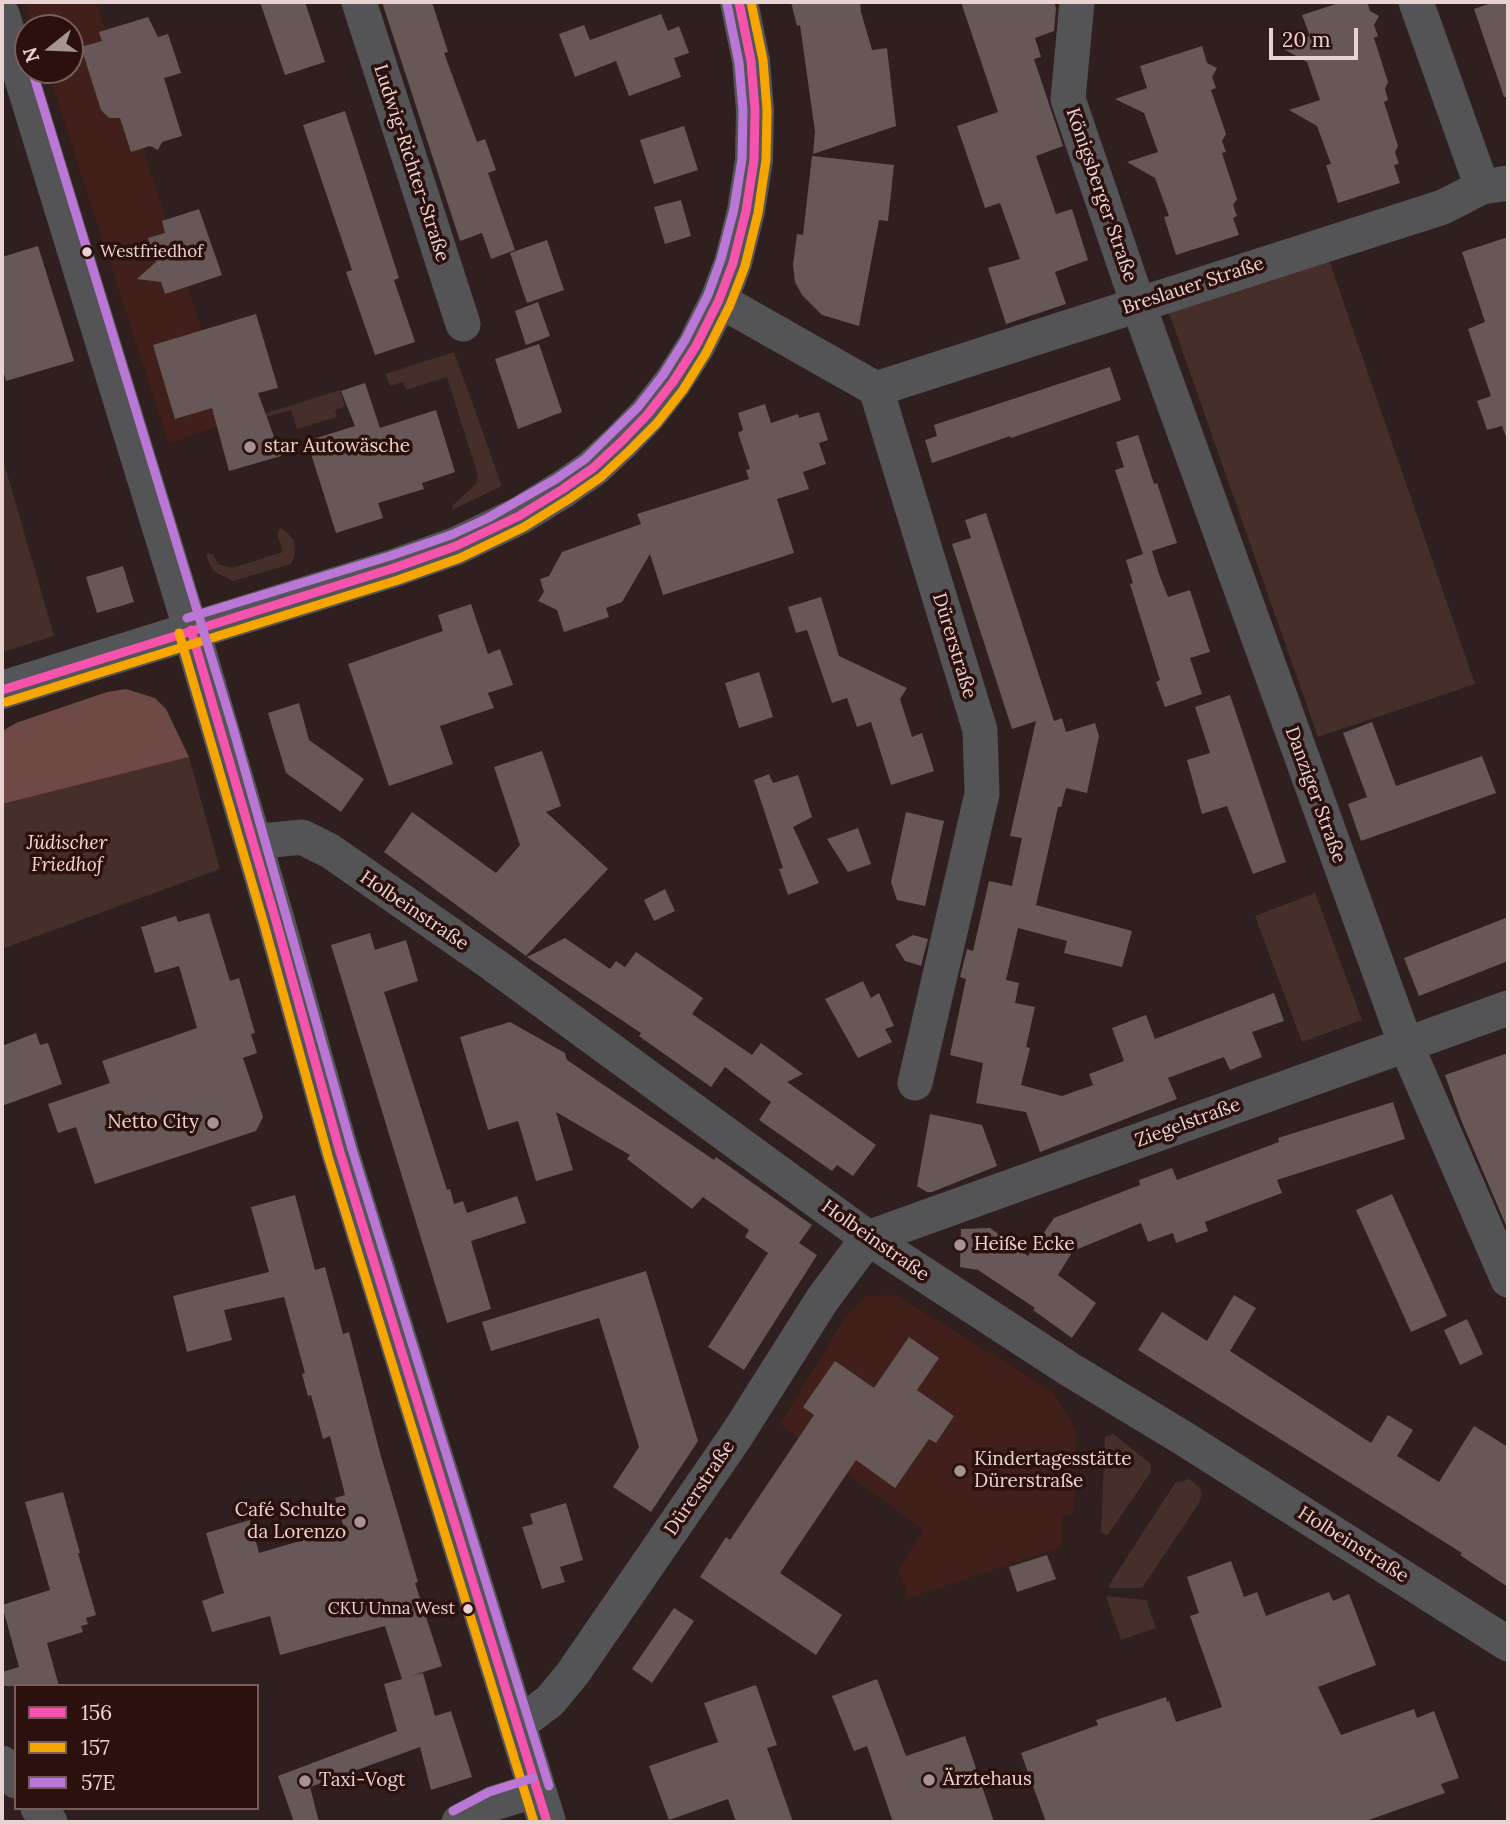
<!DOCTYPE html>
<html>
<head>
<meta charset="utf-8">
<style>
  body { margin:0 }
  #map { position:relative; width:1510px; height:1824px; overflow:hidden; background:#2f1f1e; font-family:Lora,serif }
  canvas { display:block }
  .frame { position:absolute; inset:0; border:4px solid #e8d3d0; pointer-events:none }
  .legend { position:absolute; left:14px; top:1684px; width:245px; height:126px; box-sizing:border-box; background:#2c100d; border:2px solid #775e5b; margin:0; padding:9px 12px; list-style:none; font-size:21px; color:#e8d3d0 }
  .legend li { display:flex; align-items:center; gap:14px; height:35px }
  .legend b { width:35px; border:2px solid #775e5b }
  .north { position:absolute; left:14px; top:14px; width:70px; height:70px; box-sizing:border-box; background:#2c100d; border:2px solid #775e5b; border-radius:50%; rotate:252deg; font-size:19px; font-weight:700; line-height:28px; text-align:center; color:#e8d3d0 }
  .north::after { content:''; display:block; margin:auto; width:24px; height:32px; background:#a79492; clip-path:polygon(50% 0,100% 100%,50% 72%,0 100%) }
  .scale { position:absolute; left:1269px; top:28px; width:89px; height:32px; box-sizing:border-box; border:4px solid #e8d3d0; border-top:0; padding-left:9px; font-size:21px; line-height:24px; white-space:nowrap; color:#e8d3d0; -webkit-text-stroke:5px #2c100d; paint-order:stroke }
</style>
</head>
<body>
<div id="map">
<canvas width="1510" height="1824"></canvas>
<div class="frame"></div>
<ul class="legend">
<li><b style="height:9px;background:#f653ac"></b>156</li>
<li><b style="height:9px;background:#f7a600"></b>157</li>
<li><b style="height:9px;background:#ba77d6"></b>57E</li>
</ul>
<div class="north">N</div>
<div class="scale">20 m</div>
</div>
<script>
const c = document.querySelector('canvas').getContext('2d');
c.lineJoin = 'round';
function fill(path, color) { c.fillStyle = color; c.fill(path, 'evenodd'); }
const shape = rows => new Path2D(rows.map(r => 'M' + r).join(''));
function trace(path, color, width, dash) { c.strokeStyle = color; c.lineWidth = width; c.lineCap = dash ? 'butt' : 'round'; c.setLineDash(dash || []); c.stroke(path); }
function write(font, color, halo, rows, align = 'center') {
  c.font = font + ' Lora,serif'; c.lineWidth = 7; c.setLineDash([]); c.textBaseline = 'middle'; c.strokeStyle = halo; c.fillStyle = color; for (const [text, x, y, turn = 0] of rows) {
    c.save(); c.translate(x, y); c.rotate((+turn || 0) * Math.PI / 180); c.textAlign = isNaN(turn) ? turn : align; if (halo) c.strokeText(text, 0, 0); c.fillText(text, 0, 0); c.restore();
  }
}
const built = shape([
  [25,2,96,2,231,421,169,444,47,70,70,70,70,28,33,28],
  [896,1295,1053,1392,1076,1430,1074,1513,1062,1517,1062,1547,908,1598,898,1570,923,1530,780,1424,845,1318,865,1296]
]);
const green = shape([
  [1329,260,1475,684,1318,737,1168,310],
  [454,352,502,486,452,510,453,505,476,484,478,476,447,377,406,390,403,382,390,386,385,374],
  [340,390,345,407,335,410,337,417,297,429,291,410,255,420,254,417],
  [2,456,54,636,2,652],
  [280,528,287,532,294,541,295,554,291,564,233,581,215,572,211,567,206,555,208,553,213,555,218,564,232,568,283,552,277,534],
  [189,757,220,869,2,949,2,804],
  [1315,893,1362,1020,1302,1042,1255,916],
  [1113,1434,1151,1464,1151,1472,1107,1536,1101,1532,1105,1437],
  [1189,1479,1199,1487,1202,1494,1199,1503,1142,1588,1110,1588,1109,1585,1175,1483],
  [1106,1596,1146,1600,1156,1628,1121,1640]
]);
const forest = shape([
  [126,689,155,698,166,709,189,757,2,804,2,731,16,723,107,692]
]);
const building = shape([
  [260,2,305,2,325,62,285,75],
  [382,2,432,2,448,52,444,53,477,142,485,139,496,170,488,173,515,250,491,259,482,233,460,241],
  [791,2,860,2,861,12,872,50,887,48,896,126,813,154,815,132,800,25,797,26],
  [961,2,1054,2,1056,8,1054,31,1035,38,1041,57,1034,59,1063,146,1036,156,1056,214,1072,209,1088,260,1055,272,1066,304,1006,324,988,268,1020,259,1000,203,985,208,957,126,998,112],
  [1342,2,1367,2,1370,11,1379,16,1374,25,1378,36,1374,38,1388,82,1385,89,1388,100,1384,102,1398,146,1395,152,1399,164,1394,165,1400,183,1338,203,1326,165,1331,164,1317,126,1289,110,1320,100,1307,62,1280,47,1310,36,1302,15],
  [1494,2,1508,2,1508,96,1504,97,1474,9],
  [661,14,668,31,679,26,689,53,674,58,681,77,629,96,616,61,575,77,559,34,584,25,590,40],
  [148,17,158,37,168,34,181,73,164,78,182,136,162,142,158,150,150,146,131,152,120,118,109,118,101,110,81,47,102,41,99,32],
  [1202,46,1207,63,1217,68,1212,77,1216,88,1211,90,1226,134,1222,141,1226,152,1222,153,1237,199,1233,205,1237,216,1233,218,1239,235,1176,255,1164,217,1169,216,1155,178,1127,162,1158,152,1144,113,1115,99,1147,88,1140,66],
  [345,111,399,278,394,280,415,342,375,355,346,272,352,270,303,125],
  [684,126,698,170,654,184,640,140],
  [812,156,894,165,888,221,879,220,859,326,822,315,802,295,795,282,793,265,797,234,803,235],
  [681,200,691,236,665,244,654,207],
  [199,209,222,275,165,294,161,282,137,279,156,262,148,238,165,233,162,221],
  [1508,237,1508,436,1506,437,1502,426,1487,430,1477,401,1491,396,1468,329,1485,322,1462,252],
  [547,240,564,290,527,303,510,253],
  [38,246,74,361,6,381,2,366,2,257],
  [538,302,550,336,526,345,515,311],
  [256,314,278,388,258,393,281,456,229,471,212,408,175,419,153,345],
  [539,344,562,412,518,429,495,359],
  [1110,367,1121,400,1011,438,1010,436,932,463,925,440,937,436,934,425],
  [365,383,380,428,436,410,455,472,422,483,424,489,378,503,383,518,336,533,307,441,355,426,341,391],
  [765,404,771,423,798,414,799,418,819,412,828,440,819,443,826,464,803,472,809,489,777,499,794,553,663,595,650,554,622,602,606,608,609,617,564,632,557,610,538,601,544,592,540,579,549,576,562,552,641,524,637,514,749,479,746,470,750,469,738,433,743,430,738,413],
  [1138,435,1154,484,1157,483,1177,543,1152,551,1159,574,1168,597,1190,590,1210,652,1190,658,1202,694,1165,707,1156,682,1160,680,1130,584,1133,583,1126,560,1143,554,1115,470,1124,467,1116,442],
  [986,513,1054,721,1062,718,1066,732,1095,723,1099,736,1087,793,1066,788,1061,807,1058,807,1036,905,1132,931,1122,967,1064,953,1067,941,1018,928,1006,980,1019,983,1015,1003,1035,1007,1026,1047,1030,1048,1021,1085,1062,1096,1093,1085,1089,1074,1124,1061,1112,1028,1146,1015,1155,1039,1274,993,1284,1021,1252,1032,1262,1057,1230,1070,1224,1057,1168,1078,1177,1099,1040,1152,1026,1112,976,1103,983,1063,950,1055,966,979,960,977,967,949,973,951,989,881,1012,886,1022,838,1010,836,1036,721,1012,729,952,544,971,538,965,520],
  [123,566,134,602,97,613,86,577],
  [821,597,839,656,907,688,900,699,912,737,922,733,934,771,891,785,871,722,857,727,847,698,832,703,807,630,796,633,788,607],
  [471,604,488,654,500,649,513,685,488,693,494,708,440,726,453,764,389,786,348,664,443,631,438,615],
  [759,672,773,717,739,728,725,683],
  [1230,695,1286,862,1253,874,1227,806,1202,814,1187,760,1210,753,1195,707],
  [299,703,309,740,364,779,341,812,286,773,268,713],
  [1372,722,1396,786,1482,756,1496,793,1361,841,1348,804,1367,797,1343,733],
  [542,751,561,806,546,812,608,869,526,956,384,852,412,812,496,873,520,845,494,767],
  [769,774,773,783,798,775,812,817,793,827,819,883,788,895,779,869,783,868,754,780],
  [906,812,944,821,925,906,897,900,891,882],
  [858,828,871,864,848,872,827,839],
  [665,889,675,911,654,921,644,900],
  [209,913,230,981,239,978,255,1033,251,1034,257,1053,243,1058,263,1117,256,1131,95,1184,76,1127,58,1133,48,1104,110,1083,102,1061,197,1028,179,966,155,973,141,927,176,916,178,922],
  [1508,917,1508,961,1419,996,1404,958],
  [370,933,375,950,406,940,418,981,384,992,447,1190,450,1189,454,1204,463,1201,467,1213,517,1196,526,1223,471,1241,491,1309,447,1323,331,945],
  [913,935,928,939,921,966,905,961,895,945],
  [565,938,610,969,616,961,625,967,636,952,703,998,692,1014,752,1055,761,1043,803,1074,787,1082,876,1145,853,1176,837,1165,832,1171,759,1120,771,1102,725,1067,711,1087,639,1036,641,1033,527,957],
  [863,981,871,998,879,993,894,1026,885,1029,892,1042,858,1058,825,999],
  [510,1022,565,1053,567,1060,714,1160,716,1157,812,1225,799,1243,817,1255,744,1370,708,1347,768,1253,745,1237,749,1230,703,1197,692,1209,627,1159,630,1155,556,1112,573,1170,536,1181,518,1121,488,1130,460,1037],
  [36,1033,40,1045,48,1043,62,1084,2,1106,2,1046],
  [1508,1053,1508,1230,1461,1120,1445,1075],
  [1393,1102,1405,1139,1277,1180,1282,1193,1205,1222,1208,1231,1176,1243,1173,1233,1148,1242,1141,1223,1073,1251,1058,1275,1096,1303,1072,1338,1033,1310,1035,1308,978,1270,960,1267,961,1229,990,1228,1028,1256,1054,1218,1140,1185,1139,1180,1172,1168,1177,1180,1279,1142,1278,1138],
  [930,1114,982,1125,997,1166,932,1192,927,1192,917,1186],
  [1392,1194,1447,1316,1411,1332,1356,1210],
  [295,1195,315,1270,325,1267,343,1334,349,1332,380,1453,418,1582,415,1583,442,1666,411,1676,423,1673,435,1716,451,1711,472,1777,431,1790,420,1747,310,1787,319,1822,294,1822,278,1776,397,1731,384,1684,402,1679,385,1626,280,1655,270,1616,212,1632,202,1601,224,1593,206,1533,250,1520,259,1553,344,1528,335,1498,345,1495,330,1436,323,1439,311,1395,308,1396,302,1374,305,1373,284,1297,224,1310,232,1340,187,1352,173,1296,269,1272,251,1207],
  [646,1271,698,1441,651,1512,613,1487,639,1447,599,1318,491,1351,482,1322],
  [1234,1295,1256,1308,1230,1351,1371,1443,1388,1415,1413,1430,1397,1456,1439,1482,1474,1426,1508,1447,1508,1587,1460,1555,1462,1553,1138,1350,1162,1312,1207,1341],
  [1467,1319,1483,1354,1460,1365,1444,1330],
  [909,1337,939,1358,917,1390,954,1416,936,1443,929,1439,895,1488,856,1460,780,1573,842,1615,816,1655,700,1577,726,1537,730,1540,814,1415,803,1407,835,1361,874,1388],
  [63,1492,80,1553,78,1553,96,1615,86,1618,88,1624,81,1626,83,1632,47,1643,59,1686,2,1686,2,1672,19,1667,2,1605,50,1590,25,1502],
  [566,1503,583,1560,560,1567,565,1582,542,1589,522,1527,533,1524,530,1514],
  [1047,1555,1056,1579,1017,1592,1009,1567],
  [1231,1561,1244,1597,1257,1592,1266,1616,1329,1592,1333,1601,1349,1594,1376,1665,1318,1687,1341,1735,1414,1709,1417,1718,1434,1711,1459,1778,1441,1784,1445,1793,1363,1822,1046,1822,1021,1753,1098,1725,1096,1720,1166,1697,1167,1702,1169,1701,1176,1722,1222,1707,1190,1616,1199,1613,1187,1577],
  [674,1608,694,1621,652,1683,632,1669],
  [877,1679,906,1756,965,1736,994,1822,893,1822,867,1746,854,1751,832,1696],
  [756,1685,777,1745,767,1748,793,1822,736,1822,728,1799,669,1820,649,1766,718,1742,704,1703]
]);
const street = shape([
  [359,2,463,324],
  [1077,2,1068,99,1138,304,1406,1045,1508,1280],
  [1416,2,1482,187],
  [2,14,191,630],
  [719,300,876,389,980,730,982,794,915,1083],
  [876,389,1443,207,1482,187,1508,183],
  [253,842,302,837,330,851,494,965,868,1238,1069,1369,1183,1438,1508,1644],
  [868,1238,1508,1008],
  [516,1721,530,1716,550,1701,573,1673,736,1436,822,1300,868,1238],
  [2,1763,16,1781],
  [38,1808,50,1822],
  [459,1822,494,1803,537,1790]
]);
const secondary = shape([
  [191,630,276,921,340,1152,547,1822],
  [2,690,394,568,456,546,519,516,563,489,593,468,621,442,647,415,673,382,696,346,719,300,733,263,746,211,754,160,755,110,751,61,739,2]
]);
const bus1 = shape([
  [191,630,276,921,340,1152,547,1822],
  [2,690,394,568,456,546,519,516,563,489,593,468,621,442,647,415,673,382,696,346,719,300,733,263,746,211,754,160,755,110,751,61,739,2]
]);
const bus2 = shape([
  [179,633,264,924,328,1156,534,1822],
  [6,702,398,580,460,558,524,527,569,499,601,477,629,451,657,423,683,390,706,353,730,305,745,266,758,213,766,160,767,110,763,60,751,2]
]);
const bus3 = shape([
  [32,70,233,728,352,1149,549,1786],
  [187,618,390,556,451,535,488,518,556,479,585,459,638,407,663,375,685,340,708,295,721,259,734,209,742,159,743,110,739,63,727,4],
  [453,1811,489,1792,533,1778]
]);
const markers = [
  [87,252,6,"#e8d3d0"],
  [250,447,7,"#a79492"],
  [213,1123,7,"#a79492"],
  [960,1245,7,"#a79492"],
  [960,1471,7,"#a79492"],
  [360,1522,7,"#a79492"],
  [468,1609,6,"#e8d3d0"],
  [929,1780,7,"#a79492"],
  [305,1781,7,"#a79492"]
];
const busNames = [
  ["Westfriedhof",100,252],
  ["CKU Unna West",455,1609,"right"]
];
const streetNames = [
  ["Ludwig-Richter-Straße",411,163,72],
  ["Königsberger Straße",1101,195,71],
  ["Breslauer Straße",1193,286,-18],
  ["Dürerstraße",954,646,73],
  ["Danziger Straße",1315,795,70],
  ["Holbeinstraße",414,911,34],
  ["Ziegelstraße",1188,1123,-20],
  ["Holbeinstraße",875,1241,35],
  ["Dürerstraße",700,1488,-56],
  ["Holbeinstraße",1353,1545,32]
];
const poiNames = [
  ["star Autowäsche",264,447],
  ["Netto City",199,1123,"right"],
  ["Heiße Ecke",974,1245],
  ["Kindertagesstätte",974,1460],
  ["Dürerstraße",974,1482],
  ["Café Schulte",346,1511,"right"],
  ["da Lorenzo",346,1533,"right"],
  ["Ärztehaus",943,1780],
  ["Taxi-Vogt",319,1781]
];
const parkNames = [
  ["Jüdischer",67,844],
  ["Friedhof",67,866]
];
fill(built, '#411f1b');
fill(green, '#462e2b');
fill(forest, '#6e4945');
fill(building, '#675857');
trace(street, '#545355', 35);
trace(secondary, '#545559', 38);
trace(bus1, '#f653ac', 9);
trace(bus2, '#f7a600', 9);
trace(bus3, '#ba77d6', 9);
for (const [x, y, r, color] of markers) { const dot = new Path2D(); dot.arc(x, y, r, 0, 2 * Math.PI); c.fillStyle = color; c.fill(dot); trace(dot, '#2c100d', 2.5); }
write('17px', '#e8d3d0', '#2c100d', busNames, 'left');
write('19px', '#e8d3d0', '#2c100d', streetNames);
write('19px', '#e8d3d0', '#2c100d', poiNames, 'left');
write('italic 19px', '#f6d8d4', '#2c100d', parkNames);
</script>
</body>
</html>
